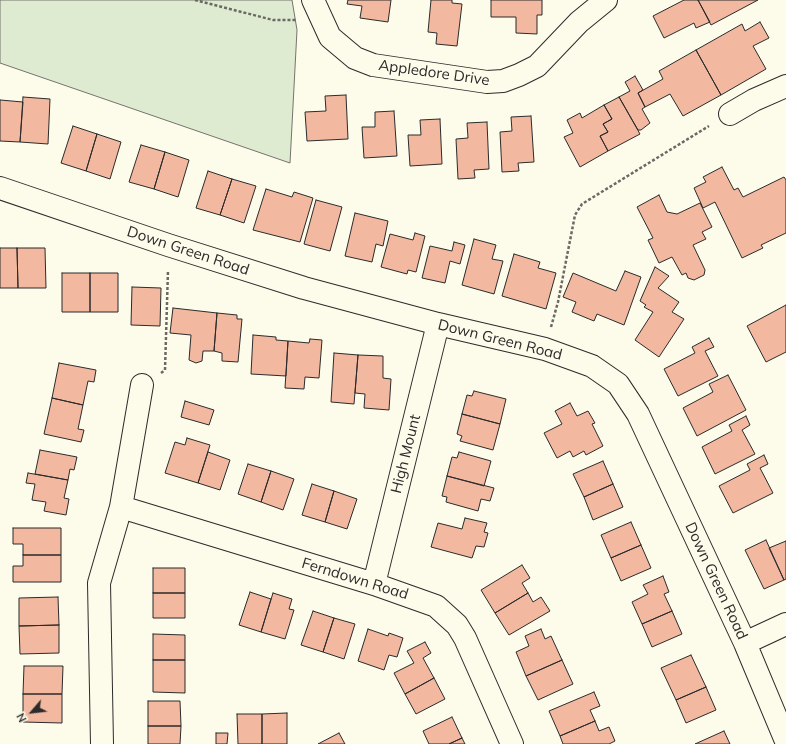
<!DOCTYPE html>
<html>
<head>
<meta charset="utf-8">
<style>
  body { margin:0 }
  #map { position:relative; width:786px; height:744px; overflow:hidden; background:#fdfbea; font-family:Mulish,sans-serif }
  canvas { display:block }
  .north { position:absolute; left:12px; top:692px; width:40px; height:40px; -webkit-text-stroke:3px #fdfbea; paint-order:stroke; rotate:242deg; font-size:11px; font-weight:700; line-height:16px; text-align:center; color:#2b2b2b }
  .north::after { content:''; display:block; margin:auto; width:14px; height:18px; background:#2b2b2b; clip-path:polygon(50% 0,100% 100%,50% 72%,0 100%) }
</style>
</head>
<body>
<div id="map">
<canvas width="786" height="744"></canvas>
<div class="north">N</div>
</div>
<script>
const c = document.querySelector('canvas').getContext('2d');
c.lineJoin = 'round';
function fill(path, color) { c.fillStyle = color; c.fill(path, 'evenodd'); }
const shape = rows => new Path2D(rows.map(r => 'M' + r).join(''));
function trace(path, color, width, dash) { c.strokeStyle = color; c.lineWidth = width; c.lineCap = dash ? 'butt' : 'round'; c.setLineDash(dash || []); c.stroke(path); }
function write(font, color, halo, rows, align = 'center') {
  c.font = font + ' Mulish,sans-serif'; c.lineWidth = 3; c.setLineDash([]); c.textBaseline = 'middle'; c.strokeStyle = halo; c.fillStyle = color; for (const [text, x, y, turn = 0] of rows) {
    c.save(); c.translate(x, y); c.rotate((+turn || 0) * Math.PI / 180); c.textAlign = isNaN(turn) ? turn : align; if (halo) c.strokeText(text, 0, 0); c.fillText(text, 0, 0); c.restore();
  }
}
const green = shape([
  [0,0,292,0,297,30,290,163,0,63,0,0]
]);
const building = shape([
  [348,0,391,0,388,22,360,18,362,6,347,4,348,0],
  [431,0,452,0,452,3,462,4,457,46,436,44,437,33,428,32,431,0],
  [491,0,542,0,542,15,537,15,537,34,516,33,516,17,491,17,491,0],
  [684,0,698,0,710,22,696,28,694,23,664,38,653,16,684,0],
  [698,0,758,0,711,25,698,0],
  [760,22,769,38,753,46,766,69,721,95,696,50,742,24,745,31,760,22],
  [696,50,721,95,683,116,670,94,645,107,638,93,663,79,659,71,696,50],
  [635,76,643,90,638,93,645,107,642,109,650,123,641,130,638,130,619,97,630,91,625,82,635,76],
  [346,95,348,139,307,141,305,112,326,111,325,96,346,95],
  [23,97,50,99,48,144,20,142,23,97],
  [619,97,640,134,608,151,600,136,608,132,603,124,612,119,604,105,619,97],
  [0,100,23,102,20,142,0,141,0,100],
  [604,105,612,119,603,124,608,132,600,136,608,151,580,167,564,137,573,133,567,120,580,113,582,118,604,105],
  [394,111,397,156,364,158,362,127,375,127,375,112,394,111],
  [531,116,534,162,518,163,519,171,502,172,500,132,512,131,511,117,531,116],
  [440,119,442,164,410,166,408,135,421,135,420,120,440,119],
  [487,122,489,169,474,170,475,178,458,179,456,139,468,138,467,123,487,122],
  [73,126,97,134,86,171,61,163,73,126],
  [97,134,121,142,110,179,86,171,97,134],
  [141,145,165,152,154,189,129,182,141,145],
  [165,152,189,160,178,197,154,189,165,152],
  [722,167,734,190,738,188,743,197,784,177,786,180,786,233,761,245,763,248,742,258,715,202,703,208,694,188,706,182,703,177,722,167],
  [208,171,232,179,220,215,196,208,208,171],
  [232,179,256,186,244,223,220,215,232,179],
  [266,189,292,197,294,192,313,198,300,242,253,230,266,189],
  [659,195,667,212,677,214,700,203,712,227,702,232,706,239,693,245,705,270,704,275,694,280,688,278,686,273,682,275,672,257,659,263,648,240,653,238,637,207,659,195],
  [316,200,342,207,330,251,304,244,316,200],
  [355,213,388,221,383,246,376,244,372,262,345,256,355,213],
  [415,233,425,236,416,272,408,270,407,274,381,267,390,234,413,240,415,233],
  [474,239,496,245,492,259,503,261,494,294,462,285,474,239],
  [454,242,465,245,460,264,450,261,445,283,422,278,430,246,452,251,454,242],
  [0,248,17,248,18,288,0,288,0,248],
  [17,248,45,248,46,288,18,288,17,248],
  [514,254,540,262,538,268,556,273,546,309,502,296,514,254],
  [655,267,669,276,658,288,679,302,672,312,684,319,659,357,635,340,653,312,644,307,646,305,640,301,655,267],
  [625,271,641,277,624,325,597,314,594,321,572,312,576,302,563,297,573,273,616,291,625,271],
  [62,273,90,273,90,312,62,312,62,273],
  [90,273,118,273,118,312,90,312,90,273],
  [132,287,161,288,160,326,131,325,132,287],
  [786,305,786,352,766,362,747,326,786,305],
  [173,308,217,313,214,351,203,351,202,361,196,363,189,360,191,335,170,333,173,308],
  [217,313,237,315,237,319,242,319,238,362,222,361,222,353,214,351,217,313],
  [253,335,276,337,276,340,288,341,286,376,251,374,253,335],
  [709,338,714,347,705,351,718,376,678,396,664,369,695,353,692,347,709,338],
  [310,339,322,340,319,378,305,377,304,389,285,388,288,341,309,343,310,339],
  [334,353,358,355,354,404,331,402,334,353],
  [358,355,383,356,383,378,391,379,389,410,364,408,365,394,355,393,358,355],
  [59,363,96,370,94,382,88,381,83,405,52,398,59,363],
  [728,375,746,410,697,436,683,408,713,392,709,384,728,375],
  [474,391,506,399,500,424,462,414,467,395,472,396,474,391],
  [52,398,83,405,78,429,84,430,81,442,44,434,52,398],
  [185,401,214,410,209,425,181,417,185,401],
  [570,403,577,416,588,411,595,423,592,424,603,446,586,455,584,451,573,457,570,451,557,458,544,433,562,424,555,411,570,403],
  [462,414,500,424,493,450,460,441,462,436,457,434,462,414],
  [746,416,750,425,742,430,755,454,715,474,702,447,732,431,729,425,746,416],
  [187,438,210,445,198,483,165,473,175,442,185,445,187,438],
  [40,450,77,457,74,470,70,469,68,480,35,474,40,450],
  [208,452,230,460,220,490,198,483,208,452],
  [459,452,491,461,484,486,447,476,452,457,457,458,459,452],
  [764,455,768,464,760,468,773,493,733,513,719,486,750,470,747,464,764,455],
  [603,461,613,484,584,497,573,474,603,461],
  [248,464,271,471,261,502,238,494,248,464],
  [271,471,294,479,283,510,261,502,271,471],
  [28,473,68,480,64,498,69,499,66,515,44,511,46,502,32,500,35,484,26,483,28,473],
  [447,476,494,488,490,501,481,499,478,511,446,502,447,497,442,496,447,476],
  [312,484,334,491,325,522,302,515,312,484],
  [613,484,623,507,593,520,584,497,613,484],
  [334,491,357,499,347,529,325,522,334,491],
  [465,518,487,523,484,532,488,533,484,547,476,546,472,558,431,547,438,523,462,529,465,518],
  [631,522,641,545,611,558,601,535,631,522],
  [13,528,61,528,61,555,23,555,23,544,13,544,13,528],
  [766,540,784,580,764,589,745,550,766,540],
  [786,541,786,579,784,580,769,548,786,541],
  [641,545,651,568,621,581,611,558,641,545],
  [23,555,61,555,61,582,13,582,13,566,23,566,23,555],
  [522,565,530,578,522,583,528,593,495,613,481,590,522,565],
  [153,568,185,568,185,593,153,593,153,568],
  [663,576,669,592,664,594,672,611,642,624,632,602,648,594,643,585,663,576],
  [250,592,271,599,261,632,239,625,250,592],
  [153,593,185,593,185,618,153,618,153,593],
  [273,593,292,599,289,609,294,610,285,639,261,632,273,593],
  [528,593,533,602,541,597,550,611,509,635,495,613,528,593],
  [58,597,59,625,19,626,19,598,58,597],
  [313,611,334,618,323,652,301,645,313,611],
  [672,611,682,634,652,647,642,624,672,611],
  [334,618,355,624,344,659,323,652,334,618],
  [59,625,59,653,20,654,19,626,59,625],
  [368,629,388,636,389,633,403,638,397,657,389,655,384,670,358,661,368,629],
  [541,629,545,639,551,636,562,660,526,676,516,652,529,646,525,636,541,629],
  [153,634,185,635,185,660,153,660,153,634],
  [425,642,431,653,423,658,434,678,405,694,394,673,414,663,407,651,425,642],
  [691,655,706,687,676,700,661,668,691,655],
  [153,660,185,660,185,693,153,692,153,660],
  [562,660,573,684,538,700,526,676,562,660],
  [24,666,63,666,62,694,23,694,24,666],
  [434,678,445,699,416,714,405,694,434,678],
  [706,687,716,710,686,723,676,700,706,687],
  [594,692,600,706,590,710,595,721,560,736,549,711,594,692],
  [23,694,62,694,62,723,23,722,23,694],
  [148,701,180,701,181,726,148,726,148,701],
  [287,713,287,744,262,744,262,714,287,713],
  [237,714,262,714,262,744,238,744,237,714],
  [452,717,462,738,449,744,429,744,423,731,452,717],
  [595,721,599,731,609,727,615,741,609,744,563,744,560,736,595,721],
  [148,726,181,726,180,744,148,744,148,726],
  [724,731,730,744,695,744,724,731],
  [216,733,228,733,227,744,216,744,216,733],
  [339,733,345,744,318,744,339,733],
  [462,738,465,744,449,744,462,738]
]);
const path = shape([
  [195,0,273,20,296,20],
  [551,327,558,302,575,215,582,204,709,126],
  [161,373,165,370,168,270]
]);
const minor = shape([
  [313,0,330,37,355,58,373,65,487,82,503,81,519,75,537,66,579,22,606,0],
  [730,114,754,100,786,86],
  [0,188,168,245,304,288,438,324,545,349,592,366,618,384,638,414,745,643,786,741],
  [121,507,374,584,436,606,457,625,465,638,512,744],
  [374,584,438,324],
  [745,643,786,624],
  [102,744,99,583,121,507,142,385]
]);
const streetNames = [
  ["Appledore Drive",434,73,8],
  ["Down Green Road",188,251,18],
  ["Down Green Road",500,340,14],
  ["High Mount",406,454,-76],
  ["Ferndown Road",355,579,17],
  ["Down Green Road",716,581,65]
];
fill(green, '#deebd1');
trace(green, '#74746e', 1);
fill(building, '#f2b8a0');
trace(building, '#2b2b2b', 1);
trace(minor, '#2b2b2b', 24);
trace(path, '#6a6964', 2.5, [3, 2]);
trace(minor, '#fdfbea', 22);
write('15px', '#2b2b2b', '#fdfbea', streetNames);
</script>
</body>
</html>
